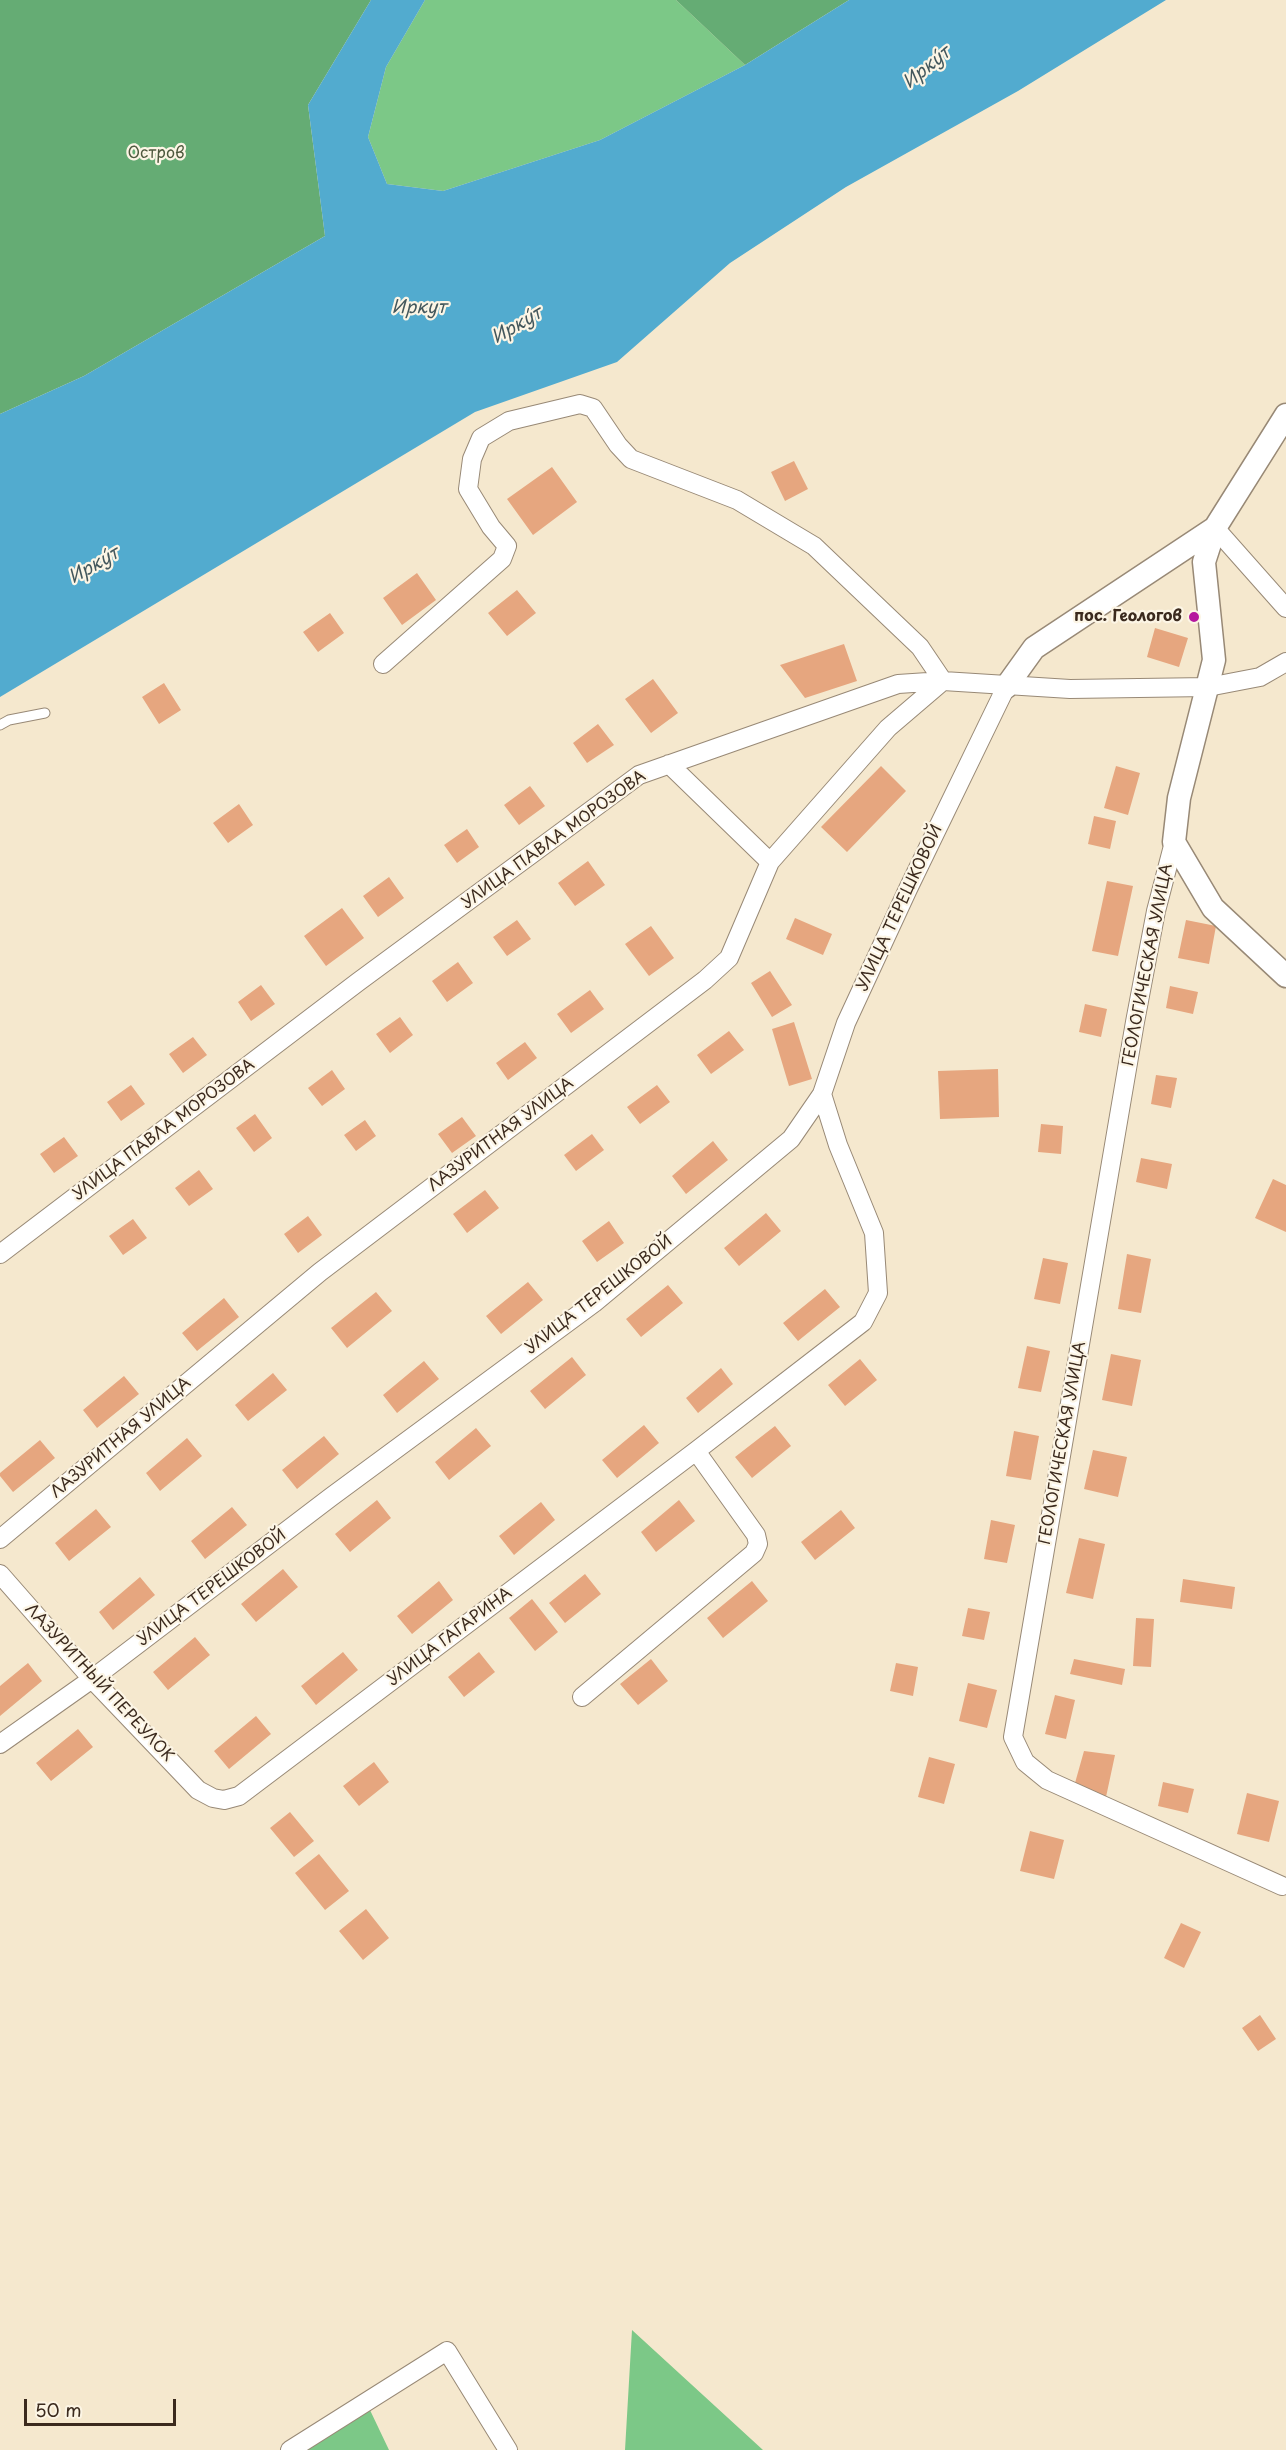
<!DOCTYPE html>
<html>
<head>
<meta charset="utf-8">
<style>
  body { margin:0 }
  #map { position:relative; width:1286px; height:2450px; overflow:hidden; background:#f5e8ce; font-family:"Playpen Sans",sans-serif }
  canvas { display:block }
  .scale { position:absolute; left:24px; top:2399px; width:152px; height:27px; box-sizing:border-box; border:3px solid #3b2a1e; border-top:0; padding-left:8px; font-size:18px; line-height:21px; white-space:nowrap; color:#3b2a1e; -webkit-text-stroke:4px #fcf5e5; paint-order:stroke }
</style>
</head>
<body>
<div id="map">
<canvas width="1286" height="2450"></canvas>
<div class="scale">50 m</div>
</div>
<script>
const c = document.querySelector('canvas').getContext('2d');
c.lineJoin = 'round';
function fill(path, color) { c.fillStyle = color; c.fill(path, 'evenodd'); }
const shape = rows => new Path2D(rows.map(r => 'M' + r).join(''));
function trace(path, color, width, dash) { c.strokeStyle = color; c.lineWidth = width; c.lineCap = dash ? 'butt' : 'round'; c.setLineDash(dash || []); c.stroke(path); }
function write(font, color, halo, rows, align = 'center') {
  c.font = font + ' "Playpen Sans",sans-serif'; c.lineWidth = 4.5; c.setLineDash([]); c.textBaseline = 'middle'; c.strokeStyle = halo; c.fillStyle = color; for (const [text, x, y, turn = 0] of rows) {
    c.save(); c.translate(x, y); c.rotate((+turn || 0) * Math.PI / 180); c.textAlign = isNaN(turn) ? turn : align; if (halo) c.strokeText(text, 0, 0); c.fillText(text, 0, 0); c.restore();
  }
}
const green = shape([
  [425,0,676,0,745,65,600,140,443,191,387,184,368,137,386,67],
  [632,2330,763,2450,625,2450],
  [369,2408,389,2450,304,2450]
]);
const forest = shape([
  [0,0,371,0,308,105,325,236,84,376,0,414],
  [676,0,849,0,745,65]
]);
const water = shape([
  [371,0,425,0,386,67,368,137,387,184,443,191,600,140,745,65,849,0,1166,0,1018,91,846,187,730,263,617,362,475,412,0,697,0,414,84,376,325,236,308,105]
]);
const building = shape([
  [794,461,808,489,785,501,771,472],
  [552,467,577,502,533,535,507,499],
  [417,573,436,600,402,625,383,598],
  [517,590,536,613,507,636,488,613],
  [330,613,344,633,318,652,303,632],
  [1155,628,1188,638,1179,667,1147,657],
  [844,644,857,681,805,698,780,665],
  [653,679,678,713,651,733,625,699],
  [164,683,181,710,159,724,142,697],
  [598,724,614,745,587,763,573,743],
  [881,766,906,791,847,852,821,827],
  [1116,766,1140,773,1128,815,1104,808],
  [530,786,545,806,519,825,504,805],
  [239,804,253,825,228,843,213,823],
  [1094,816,1116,821,1110,849,1088,844],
  [467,829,479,847,457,863,444,845],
  [588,861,605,885,575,906,558,883],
  [389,877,404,898,378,917,363,896],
  [1107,881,1133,886,1118,956,1092,951],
  [342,908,364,938,326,966,304,936],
  [795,918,832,934,823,955,786,939],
  [517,920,531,939,507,956,493,937],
  [1186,920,1216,926,1209,964,1178,958],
  [651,926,674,958,649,976,625,944],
  [458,962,473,983,447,1002,432,981],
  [770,971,792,1005,772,1017,751,983],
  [261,985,275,1004,251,1021,238,1002],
  [1170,986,1198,992,1193,1014,1166,1008],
  [590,990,604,1009,571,1033,557,1014],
  [1085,1004,1107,1009,1101,1037,1079,1032],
  [400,1017,413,1035,390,1053,376,1034],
  [794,1022,812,1079,789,1086,772,1029],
  [729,1031,744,1050,711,1074,697,1055],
  [193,1037,207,1055,183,1073,169,1054],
  [525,1042,537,1058,508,1080,496,1063],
  [998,1069,999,1117,940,1119,938,1071],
  [332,1070,345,1089,322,1106,308,1088],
  [1156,1075,1177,1078,1171,1108,1151,1104],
  [131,1085,145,1104,121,1121,107,1102],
  [657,1085,670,1102,640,1124,627,1107],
  [255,1114,272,1138,254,1152,236,1128],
  [462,1117,476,1136,452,1153,438,1134],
  [365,1120,376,1136,356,1151,344,1135],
  [1041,1124,1063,1126,1061,1154,1038,1152],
  [592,1134,604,1150,576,1171,564,1155],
  [64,1137,78,1156,54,1173,40,1154],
  [713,1141,728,1160,686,1194,672,1176],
  [1141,1158,1172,1164,1167,1189,1136,1182],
  [199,1170,213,1189,189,1206,175,1188],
  [1273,1179,1286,1185,1286,1232,1255,1218],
  [485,1190,499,1208,467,1233,453,1214],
  [766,1213,781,1231,739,1266,724,1248],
  [308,1216,322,1235,298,1253,284,1234],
  [133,1219,147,1238,123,1255,109,1236],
  [609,1221,624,1243,597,1262,582,1241],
  [1127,1254,1151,1259,1141,1313,1118,1309],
  [1043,1258,1068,1263,1060,1304,1034,1299],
  [528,1282,543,1300,501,1334,486,1316],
  [668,1285,683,1303,641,1337,626,1319],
  [825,1289,840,1307,798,1341,783,1323],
  [376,1292,392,1311,347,1348,331,1328],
  [224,1298,239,1317,197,1351,182,1333],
  [1027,1346,1050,1351,1041,1392,1018,1388],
  [1111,1354,1141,1360,1132,1406,1102,1400],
  [572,1357,586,1375,545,1409,530,1391],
  [860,1359,877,1380,845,1406,828,1385],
  [424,1361,439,1379,397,1413,383,1395],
  [721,1368,733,1384,698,1413,686,1398],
  [273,1373,287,1390,248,1421,235,1405],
  [124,1376,139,1394,97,1428,83,1410],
  [644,1425,659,1443,617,1478,602,1460],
  [775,1426,791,1446,752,1478,735,1457],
  [476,1428,491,1446,449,1480,435,1462],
  [1014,1431,1039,1436,1031,1480,1006,1476],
  [324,1436,339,1454,297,1489,282,1470],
  [187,1438,202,1456,160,1491,146,1473],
  [40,1440,55,1458,13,1492,0,1476,0,1473],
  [1093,1450,1127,1457,1118,1497,1084,1489],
  [377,1500,391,1518,350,1552,335,1534],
  [679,1500,695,1521,656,1552,641,1532],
  [541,1502,555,1520,514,1555,499,1536],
  [232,1507,247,1525,205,1559,191,1541],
  [96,1509,111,1527,69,1561,55,1543],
  [841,1510,855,1528,815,1560,801,1542],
  [991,1520,1015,1525,1007,1563,984,1559],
  [1079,1538,1105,1544,1093,1599,1066,1593],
  [283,1569,298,1587,256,1622,241,1604],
  [585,1574,601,1594,565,1623,549,1603],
  [140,1577,155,1595,113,1630,99,1612],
  [1183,1579,1235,1587,1232,1609,1180,1602],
  [439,1581,453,1600,412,1634,397,1616],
  [752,1581,768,1601,723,1638,707,1618],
  [532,1599,558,1632,535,1651,509,1618],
  [968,1608,990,1612,984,1640,962,1636],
  [1136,1618,1154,1619,1151,1667,1133,1666],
  [195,1637,210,1655,168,1690,153,1672],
  [343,1652,358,1670,316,1705,301,1686],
  [479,1652,495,1672,464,1697,448,1677],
  [651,1659,668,1681,638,1705,620,1684],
  [1074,1659,1125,1669,1122,1685,1070,1674],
  [28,1663,42,1681,0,1716,0,1686],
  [896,1663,918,1667,913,1696,890,1691],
  [968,1683,997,1690,987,1728,959,1721],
  [1055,1695,1075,1700,1066,1739,1045,1734],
  [256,1716,271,1734,229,1769,214,1751],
  [78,1729,93,1747,51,1781,36,1763],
  [1084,1751,1115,1755,1106,1797,1075,1783],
  [929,1757,955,1764,944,1804,918,1797],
  [374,1762,389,1782,359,1806,343,1786],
  [1163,1782,1194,1789,1188,1813,1158,1806],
  [1247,1793,1279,1801,1269,1842,1237,1834],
  [290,1812,314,1841,294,1857,270,1828],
  [1030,1831,1064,1840,1054,1879,1020,1871],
  [319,1854,349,1891,325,1910,295,1873],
  [366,1909,389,1938,363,1960,339,1931],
  [1181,1923,1201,1932,1184,1968,1164,1958],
  [1260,2015,1276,2039,1258,2051,1242,2028]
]);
const service = shape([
  [0,725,9,720,45,713]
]);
const minor = shape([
  [1215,528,1286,608],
  [669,764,770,862],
  [1174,842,1156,911,1135,1022,1013,1737,1025,1762,1047,1780,1282,1886],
  [0,1254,358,982,639,775,898,684,943,681,1070,689,1208,687,1260,677,1286,662],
  [0,1539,320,1272,705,980,729,958,770,862,888,728,943,681,920,647,814,546,737,500,631,459,618,445,593,408,580,404,509,421,481,438,472,459,468,489,491,527,507,546,502,559,383,664],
  [0,1574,92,1679,198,1790,213,1798,224,1800,239,1796,696,1451,863,1322,878,1293,874,1233,838,1145,822,1094],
  [582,1697,754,1553,758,1544,756,1535,696,1451],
  [0,1744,92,1679,331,1497,594,1303,791,1139,822,1094,846,1023,908,889,1006,687],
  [290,2450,447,2351,508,2450]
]);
const tertiary = shape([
  [1215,528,1204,562,1214,660,1179,798,1174,842,1213,908,1286,976],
  [1006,687,1034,648,1215,528,1286,415]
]);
const markers = [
  [1194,617,6,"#b5179e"]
];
const parkNames = [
  ["Остров",156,154]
];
const poiNames = [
  ["пос. Геологов",1182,617]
];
const streetNames = [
  ["УЛИЦА ПАВЛА МОРОЗОВА",554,840,-36],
  ["УЛИЦА ТЕРЕШКОВОЙ",900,908,-65],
  ["ГЕОЛОГИЧЕСКАЯ УЛИЦА",1148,965,-79],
  ["УЛИЦА ПАВЛА МОРОЗОВА",164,1130,-37],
  ["ЛАЗУРИТНАЯ УЛИЦА",501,1135,-37],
  ["УЛИЦА ТЕРЕШКОВОЙ",599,1295,-38],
  ["ЛАЗУРИТНАЯ УЛИЦА",121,1438,-40],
  ["ГЕОЛОГИЧЕСКАЯ УЛИЦА",1063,1443,-80],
  ["УЛИЦА ТЕРЕШКОВОЙ",212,1588,-37],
  ["УЛИЦА ГАГАРИНА",450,1637,-37],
  ["ЛАЗУРИТНЫЙ ПЕРЕУЛОК",99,1683,47]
];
const waterNames = [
  ["Ирку́т",927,68,-39],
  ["Иркут",419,308],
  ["Ирку́т",517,326,-30],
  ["Ирку́т",94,566,-30]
];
fill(green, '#7cc887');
fill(forest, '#65ac74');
fill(water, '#52abcf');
fill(building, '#e6a67f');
trace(service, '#988976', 11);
trace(minor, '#988976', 20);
trace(tertiary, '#988976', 25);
trace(service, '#fff', 9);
trace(minor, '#fff', 18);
trace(tertiary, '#fff', 22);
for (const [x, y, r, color] of markers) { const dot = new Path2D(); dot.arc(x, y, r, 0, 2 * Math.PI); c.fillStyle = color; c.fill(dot); trace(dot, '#fcf5e5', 2); }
write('16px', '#4e593e', '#fcf5e5', parkNames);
write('bold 16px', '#3b2a1e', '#fcf5e5', poiNames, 'right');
write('16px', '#3b2a1e', '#fcf5e5', streetNames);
write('italic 18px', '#43575c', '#fcf5e5', waterNames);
</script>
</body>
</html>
